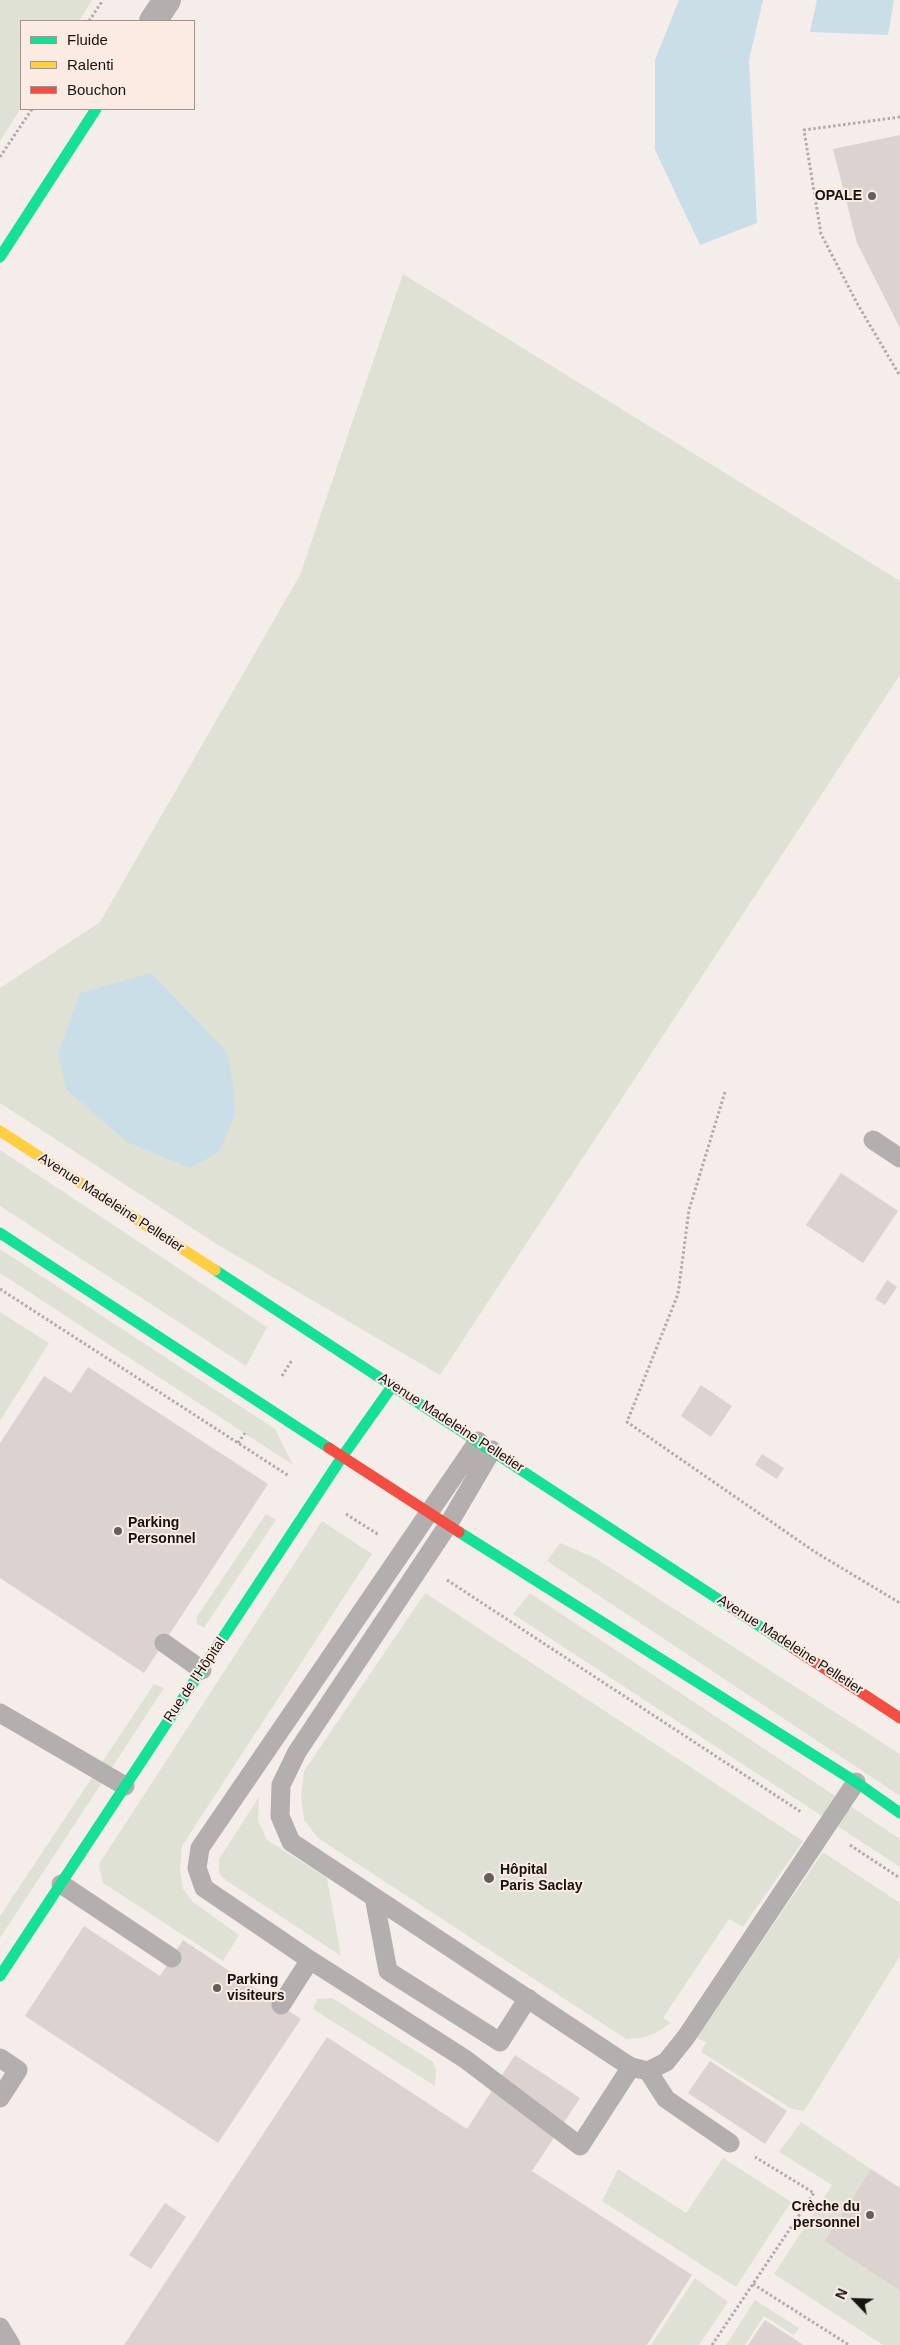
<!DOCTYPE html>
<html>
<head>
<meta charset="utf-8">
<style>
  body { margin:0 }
  #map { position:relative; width:900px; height:2345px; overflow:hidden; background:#f5ede9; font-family:Arial,sans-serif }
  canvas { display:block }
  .legend { position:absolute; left:20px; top:20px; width:175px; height:90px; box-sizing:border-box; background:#fbebe3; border:1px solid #a0958f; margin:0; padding:6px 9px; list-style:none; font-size:15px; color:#181310 }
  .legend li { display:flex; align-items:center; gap:10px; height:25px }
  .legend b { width:25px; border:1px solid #a0958f }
  .north { position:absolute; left:830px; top:2275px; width:50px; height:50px; -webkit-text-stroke:4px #fbebe3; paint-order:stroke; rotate:294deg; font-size:14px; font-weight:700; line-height:20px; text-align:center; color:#181310 }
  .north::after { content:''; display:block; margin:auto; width:18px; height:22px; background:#181310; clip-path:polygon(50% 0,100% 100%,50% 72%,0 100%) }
</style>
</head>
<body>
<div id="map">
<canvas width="900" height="2345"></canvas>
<ul class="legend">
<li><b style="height:6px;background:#16e098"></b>Fluide</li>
<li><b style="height:6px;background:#ffcf43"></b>Ralenti</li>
<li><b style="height:6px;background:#f24e42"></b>Bouchon</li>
</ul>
<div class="north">N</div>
</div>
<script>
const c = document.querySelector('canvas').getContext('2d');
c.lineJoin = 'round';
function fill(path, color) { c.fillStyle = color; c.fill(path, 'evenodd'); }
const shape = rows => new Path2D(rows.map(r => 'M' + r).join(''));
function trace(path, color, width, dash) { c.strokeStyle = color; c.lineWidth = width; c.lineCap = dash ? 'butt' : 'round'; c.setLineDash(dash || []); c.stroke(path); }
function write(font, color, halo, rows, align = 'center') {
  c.font = font + ' Arial,sans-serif'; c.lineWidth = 4; c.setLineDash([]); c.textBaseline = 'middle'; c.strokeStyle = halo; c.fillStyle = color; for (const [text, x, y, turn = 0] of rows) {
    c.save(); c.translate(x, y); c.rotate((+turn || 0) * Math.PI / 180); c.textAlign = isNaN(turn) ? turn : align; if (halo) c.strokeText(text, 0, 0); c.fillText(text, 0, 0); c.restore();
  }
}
const green = shape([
  [0,0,92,0,79,21,21,21,21,108,0,141],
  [403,274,900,581,900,675,440,1375,218,1245,0,1103,0,988,100,922,300,575],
  [0,1150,267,1327,246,1366,0,1206],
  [0,1249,275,1429,293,1465,0,1273],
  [0,1312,49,1343,0,1421],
  [266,1514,276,1520,204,1628,197,1624,196,1618],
  [322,1521,372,1554,182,1846,180,1870,183,1889,193,1902,239,1935,223,1961,103,1883,99,1864],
  [560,1543,595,1558,900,1754,900,1796,547,1561],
  [425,1593,803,1841,743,1927,729,1919,663,2018,671,2023,656,2033,641,2038,626,2039,318,1838,304,1820,301,1797,304,1771],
  [530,1593,900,1839,900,1867,513,1614],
  [154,1684,164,1688,0,1938,0,1916],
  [259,1797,258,1821,267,1840,327,1878,341,1956,227,1881,219,1873,219,1859],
  [823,1852,900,1903,900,1956,804,2111,792,2109,701,2052,706,2042,696,2038],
  [332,1998,433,2062,436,2070,435,2086,313,2009,317,1999],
  [801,2122,871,2169,824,2241,900,2291,900,2345,883,2345,774,2274,832,2185,779,2152],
  [723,2158,791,2202,736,2287,602,2201,618,2169,686,2213],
  [695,2278,728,2302,699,2345,651,2345],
  [755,2300,799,2328,794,2335,764,2316,745,2345,726,2345]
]);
const water = shape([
  [679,0,763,0,749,60,757,223,700,245,655,150,655,60],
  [817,0,894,0,888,35,810,32],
  [151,973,227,1052,234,1088,235,1115,219,1152,190,1168,127,1142,66,1089,58,1053,80,993]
]);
const building = shape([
  [900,135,900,328,857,243,833,149],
  [841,1173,898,1211,863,1263,806,1225],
  [887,1280,897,1287,885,1305,875,1299],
  [88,1367,268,1484,144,1673,0,1578,0,1443,44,1376,71,1393],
  [701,1385,732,1406,711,1437,681,1416],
  [762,1454,784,1468,777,1479,755,1465],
  [84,1926,160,1976,183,1940,301,2019,218,2143,25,2016],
  [327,2037,467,2129,515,2055,580,2098,532,2171,692,2275,647,2345,124,2345],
  [710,2061,787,2111,765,2144,688,2093],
  [871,2169,900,2188,900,2291,824,2241],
  [165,2203,186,2217,151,2269,129,2255],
  [765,2320,799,2342,803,2345,748,2345]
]);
const path = shape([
  [89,21,103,0],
  [900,117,804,130,821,234,858,305,900,376],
  [0,157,32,109],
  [725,1092,689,1210,678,1294,627,1422,815,1552,900,1603],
  [0,1289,289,1476],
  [282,1376,292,1360],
  [238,1443,245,1433],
  [346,1514,379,1535],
  [447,1580,801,1812],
  [850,1845,900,1878],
  [753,2284,849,2345],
  [712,2345,814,2193,755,2157]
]);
const lane = shape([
  [873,1140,900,1158],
  [478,1441,200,1848,197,1868,204,1888,310,1960,465,2059,580,2146,631,2067],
  [492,1450,448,1525,297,1752,281,1785,280,1816,291,1842,617,2058,631,2067,648,2071,666,2062,686,2037,856,1782],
  [164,1643,202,1670],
  [0,1713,125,1786],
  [61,1884,172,1958],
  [374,1897,388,1971,500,2042,528,1998],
  [281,2005,310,1960],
  [0,2058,18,2070,0,2098],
  [648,2071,666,2099,730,2143],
  [0,2327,11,2345]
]);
const street = shape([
  [153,21,167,0]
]);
const fast = shape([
  [0,257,96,109],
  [0,1233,329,1448],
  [215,1270,793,1648],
  [459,1532,856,1782,900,1813],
  [0,1976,342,1457,393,1385]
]);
const slow = shape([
  [0,1131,215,1270]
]);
const jam = shape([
  [329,1448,459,1532],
  [793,1648,900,1718]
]);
const markers = [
  [872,196,5,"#655f5c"],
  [118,1531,5,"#655f5c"],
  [489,1878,6,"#655f5c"],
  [217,1988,5,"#655f5c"],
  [870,2215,5,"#655f5c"]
];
const poiNames = [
  ["OPALE",862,196,"right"],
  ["Parking",128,1523],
  ["Personnel",128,1539],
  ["Hôpital",500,1870],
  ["Paris Saclay",500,1886],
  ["Parking",227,1980],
  ["visiteurs",227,1996],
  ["Crèche du",860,2207,"right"],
  ["personnel",860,2223,"right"]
];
const streetNames = [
  ["Avenue Madeleine Pelletier",111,1203,33],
  ["Avenue Madeleine Pelletier",451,1423,33],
  ["Avenue Madeleine Pelletier",790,1645,33],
  ["Rue de l'Hôpital",195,1680,-56]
];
fill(green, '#e0e1d5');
fill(water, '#cadee8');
fill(building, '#dcd2cf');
trace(path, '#b0acab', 3, [2.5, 2.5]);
trace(lane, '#b2afae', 19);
trace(street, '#b2afae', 28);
trace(fast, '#16e098', 11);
trace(slow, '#ffcf43', 11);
trace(jam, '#f24e42', 11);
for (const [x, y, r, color] of markers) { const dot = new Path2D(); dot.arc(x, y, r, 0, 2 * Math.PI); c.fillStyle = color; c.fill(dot); trace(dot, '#fbebe3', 2); }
write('bold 14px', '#181310', '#fbebe3', poiNames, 'left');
write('14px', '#181310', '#fbebe3', streetNames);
</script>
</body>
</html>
